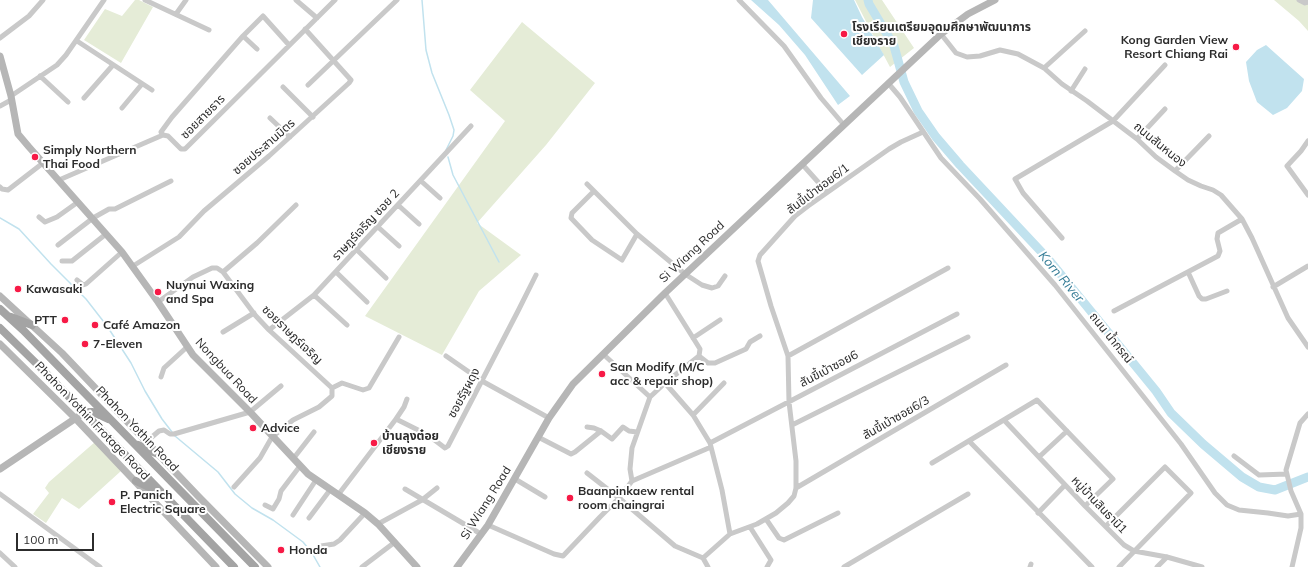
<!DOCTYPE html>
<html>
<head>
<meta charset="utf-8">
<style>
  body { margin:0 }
  #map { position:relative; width:1308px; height:567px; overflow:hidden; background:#fff; font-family:Mulish,sans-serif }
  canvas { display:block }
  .scale { position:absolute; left:16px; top:533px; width:78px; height:18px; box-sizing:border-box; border:2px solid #2c2c2c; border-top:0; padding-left:5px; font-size:12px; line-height:14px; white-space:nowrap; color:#2c2c2c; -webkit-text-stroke:3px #fff; paint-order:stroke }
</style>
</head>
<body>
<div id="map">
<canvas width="1308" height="567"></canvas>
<div class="scale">100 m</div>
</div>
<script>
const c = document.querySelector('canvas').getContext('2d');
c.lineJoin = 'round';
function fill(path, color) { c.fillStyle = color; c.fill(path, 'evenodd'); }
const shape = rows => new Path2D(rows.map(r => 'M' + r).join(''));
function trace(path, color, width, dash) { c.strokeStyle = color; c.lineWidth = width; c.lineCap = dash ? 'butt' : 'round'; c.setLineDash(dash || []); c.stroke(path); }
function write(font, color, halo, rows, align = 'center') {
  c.font = font + ' Mulish,"Noto Sans Thai",sans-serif'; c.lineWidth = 4; c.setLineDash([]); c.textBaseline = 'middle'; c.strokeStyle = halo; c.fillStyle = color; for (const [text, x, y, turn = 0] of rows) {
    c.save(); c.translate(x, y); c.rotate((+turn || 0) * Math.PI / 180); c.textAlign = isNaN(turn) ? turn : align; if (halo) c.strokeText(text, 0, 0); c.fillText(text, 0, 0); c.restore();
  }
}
const green = shape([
  [135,0,139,0,153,7,121,63,84,40,105,9,122,16],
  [855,0,882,0,914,48,890,67,874,37],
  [1274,0,1308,0,1308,31,1299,21],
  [522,22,595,83,546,145,477,223,521,255,479,291,442,355,365,316,505,121,470,90],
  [95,442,121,471,79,509,62,498,46,523,33,514,49,493,45,488,49,482]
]);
const water = shape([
  [751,0,768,0,850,96,838,105,805,55,779,25],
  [813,0,854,0,862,17,884,55,862,75,811,18],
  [1266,45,1304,79,1302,91,1287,108,1273,115,1257,102,1249,81,1246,62,1257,50]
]);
const stream = shape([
  [422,0,426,50,432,73,449,115,454,130,453,136,446,150],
  [448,157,453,175,499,262],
  [0,218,19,229,51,264,86,299,107,326,131,363,145,391,162,419,172,432],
  [175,436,218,472,235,494,252,508,273,520,303,542,312,553,320,567]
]);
const river = shape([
  [868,0,869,4,894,46,904,82,918,111,936,137,960,165,1049,260,1156,391,1171,413,1203,444,1242,477,1259,487,1275,490,1308,477]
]);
const street = shape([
  [145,0,209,30],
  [296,0,317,18],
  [739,0,784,46,821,98,844,125],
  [1299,0,1305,3,1308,2],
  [176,14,186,0],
  [941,34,956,53,967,57,980,56,1000,50,1018,54,1044,68,1062,84,1087,101,1137,139,1156,157,1175,171,1188,180,1201,186,1213,190,1221,195,1242,219,1252,238,1288,318,1308,347],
  [243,36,257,49],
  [0,38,29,16,43,0],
  [77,41,152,90],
  [1044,68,1085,31],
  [40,76,68,102],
  [888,83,900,97,941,158,980,199,1055,285,1181,444,1215,493,1227,505,1239,510,1268,513,1288,516,1301,514],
  [308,85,397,0],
  [283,87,313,117],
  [1071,91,1085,69],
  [11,96,57,65,66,55,104,0],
  [84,98,113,65],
  [0,106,11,100],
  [122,108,142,84],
  [270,118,290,137],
  [163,135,161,132,172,117,243,36,263,16,289,45],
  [1137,139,1165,109],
  [1308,141,1301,151,1287,166,1308,195],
  [802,164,827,192],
  [1175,171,1209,136],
  [59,180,163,135,168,136,181,149,185,149,335,0],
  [421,181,440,198],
  [587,184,637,234,685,274,702,285,712,288,718,286,725,276],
  [0,187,2,189,8,190,43,163],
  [594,191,572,213,571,218,592,240,622,260,637,234],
  [398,205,419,224],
  [39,217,45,222,57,217,78,202],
  [378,227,399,246],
  [1062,238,1023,193,1015,179,1113,121,1165,65],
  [58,245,93,218,109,209,115,209,171,181],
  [357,250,386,278],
  [62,261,72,261,106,234],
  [133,266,179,237,204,211,269,156,349,83,351,80,305,29],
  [223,272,257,243,296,205],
  [336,272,367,302],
  [1188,272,1199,296,1202,299,1206,299,1227,291],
  [77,280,83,285,86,284,122,252],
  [1273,287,1308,266],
  [665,293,700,349,699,356,665,383,693,415,710,443,722,490,730,534],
  [314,295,347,325],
  [158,302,193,277,212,268,217,268,223,272,255,315,269,330,332,388,332,396,319,407,293,420,272,437,260,458,234,487],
  [1114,311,1218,256,1220,251,1217,239,1218,233,1242,219],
  [269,330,314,295,471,126],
  [223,332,254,313],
  [693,338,720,320],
  [603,354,650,397,632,448,630,469,632,481],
  [446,356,482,381,549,418],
  [699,356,708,363,715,363,746,349,750,342,760,336],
  [788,356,948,268],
  [161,377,164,368,187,347],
  [332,388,342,383,363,390,369,388,399,337],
  [650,397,665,383],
  [693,415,724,383],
  [396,419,404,407,407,399],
  [1004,420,1085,506,1124,545,1134,551,1167,557,1202,567],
  [792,425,968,337],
  [587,427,594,428,601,431,612,439,623,427,629,431,637,432],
  [538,437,571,454,575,452,601,431],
  [969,441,1092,567],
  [146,442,159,431,164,430,170,434,174,434,250,412,281,386],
  [710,443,957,314],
  [1234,456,1259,475,1287,474],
  [1039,457,1067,431],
  [293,459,314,432],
  [932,463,1037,400,1113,479,1085,506],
  [587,473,619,498,675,546,703,558],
  [515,479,545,497],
  [796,488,1006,365],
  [405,489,481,534],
  [0,494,100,567],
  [338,495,396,419,428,435,445,448,448,446,518,311,536,275],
  [265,505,273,509,279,499,281,491,300,466],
  [1038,513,1065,485],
  [293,515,316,480],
  [309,518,330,490],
  [766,519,779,538,784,540,838,513],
  [378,524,422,500,437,488],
  [488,525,554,554,563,556,600,517,619,498,632,481,711,447],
  [1106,526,1165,467,1191,493,1119,567],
  [750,527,771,560,767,567],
  [321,546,334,544,340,540,365,513],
  [0,553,15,567],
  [703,558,730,534,757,524,776,513,788,503,794,496,796,488,796,461,789,402,788,356,771,306,758,261,760,255,795,216,808,206,889,149,901,142,923,132],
  [703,558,708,567],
  [362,567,395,542],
  [844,567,968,494],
  [1030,567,1031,564],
  [1157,567,1167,557],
  [1292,567,1301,528,1301,514,1291,491,1286,470,1300,423,1308,414]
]);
const secondary = shape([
  [0,56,11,96,18,134,29,147,122,252,158,302,193,355,250,412,308,474,365,513,378,524,417,567],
  [0,296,62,353,198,496,268,567],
  [0,344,75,418,216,567],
  [0,469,79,416],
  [457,567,488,525,549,418,573,384,665,293,941,34,968,14,995,0]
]);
const primary = shape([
  [0,309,23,330,255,567],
  [11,317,32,325],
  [0,328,41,368,234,567],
  [84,412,93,412,108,419],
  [138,445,156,453],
  [136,481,157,491]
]);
const markers = [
  [844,34,4,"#f71a46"],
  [1236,47,4,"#f71a46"],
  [35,157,4,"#f71a46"],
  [18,289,4,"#f71a46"],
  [158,292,4,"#f71a46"],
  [65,320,4,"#f71a46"],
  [95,325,4,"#f71a46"],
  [85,344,4,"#f71a46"],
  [602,374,4,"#f71a46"],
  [253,428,4,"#f71a46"],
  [374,443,4,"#f71a46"],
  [570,498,4,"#f71a46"],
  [112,502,4,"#f71a46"],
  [281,550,4,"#f71a46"]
];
const poiNames = [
  ["โรงเรียนเตรียมอุดมศึกษาพัฒนาการ",852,27],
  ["เชียงราย",852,41],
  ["Kong Garden View",1228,40,"right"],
  ["Resort Chiang Rai",1228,54,"right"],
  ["Simply Northern",43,150],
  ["Thai Food",43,164],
  ["Nuynui Waxing",166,285],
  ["and Spa",166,299],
  ["Kawasaki",26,289],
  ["PTT",57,320,"right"],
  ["Café Amazon",103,325],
  ["7-Eleven",93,344],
  ["San Modify (M/C",610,367],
  ["acc & repair shop)",610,381],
  ["Advice",261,428],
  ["บ้านลุงต๋อย",382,436],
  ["เชียงราย",382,450],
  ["Baanpinkaew rental",578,491],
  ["room chaingrai",578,505],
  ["P. Panich",120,495],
  ["Electric Square",120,509],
  ["Honda",289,550]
];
const streetNames = [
  ["ซอยสายธาร",203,117,-45],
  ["ถนนสันหนอง",1160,145,39],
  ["ซอยประสานมิตร",264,147,-41],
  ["สันขี้เบ้าซอย6/1",818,189,-37],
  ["ราษฎร์เจริญ ซอย 2",366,225,-47],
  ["Si Wiang Road",692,252,-43],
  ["ซอยราษฎร์เจริญ",292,335,44],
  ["ถนน น้ำกรณ์",1111,338,51],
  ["สันขี้เบ้าซอย6",829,369,-28],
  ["Nongbua Road",226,371,47],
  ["ซอยรัฐผดุง",464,393,-62],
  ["สันขี้เบ้าซอย6/3",896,418,-30],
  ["Phahon Yothin Frotage Road",92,421,46],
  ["Phahon Yothin Road",137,429,46],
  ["Si Wiang Road",486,503,-58],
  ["หมู่บ้านสินธานี1",1099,505,46]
];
const waterNames = [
  ["Korn River",1061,277,50]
];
fill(green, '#e5ecd7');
fill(water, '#c1e2ee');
trace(stream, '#c1e2ee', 1.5);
trace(river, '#c1e2ee', 9);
trace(street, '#c9c9c9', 5);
trace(secondary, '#b6b6b6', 7);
trace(primary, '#a4a4a4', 8);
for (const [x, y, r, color] of markers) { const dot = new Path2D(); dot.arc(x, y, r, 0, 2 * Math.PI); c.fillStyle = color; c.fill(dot); trace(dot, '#fff', 1.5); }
write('bold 12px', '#2c2c2c', '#fff', poiNames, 'left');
write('12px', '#2c2c2c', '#fff', streetNames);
write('italic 13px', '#337b95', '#fff', waterNames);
</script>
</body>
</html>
